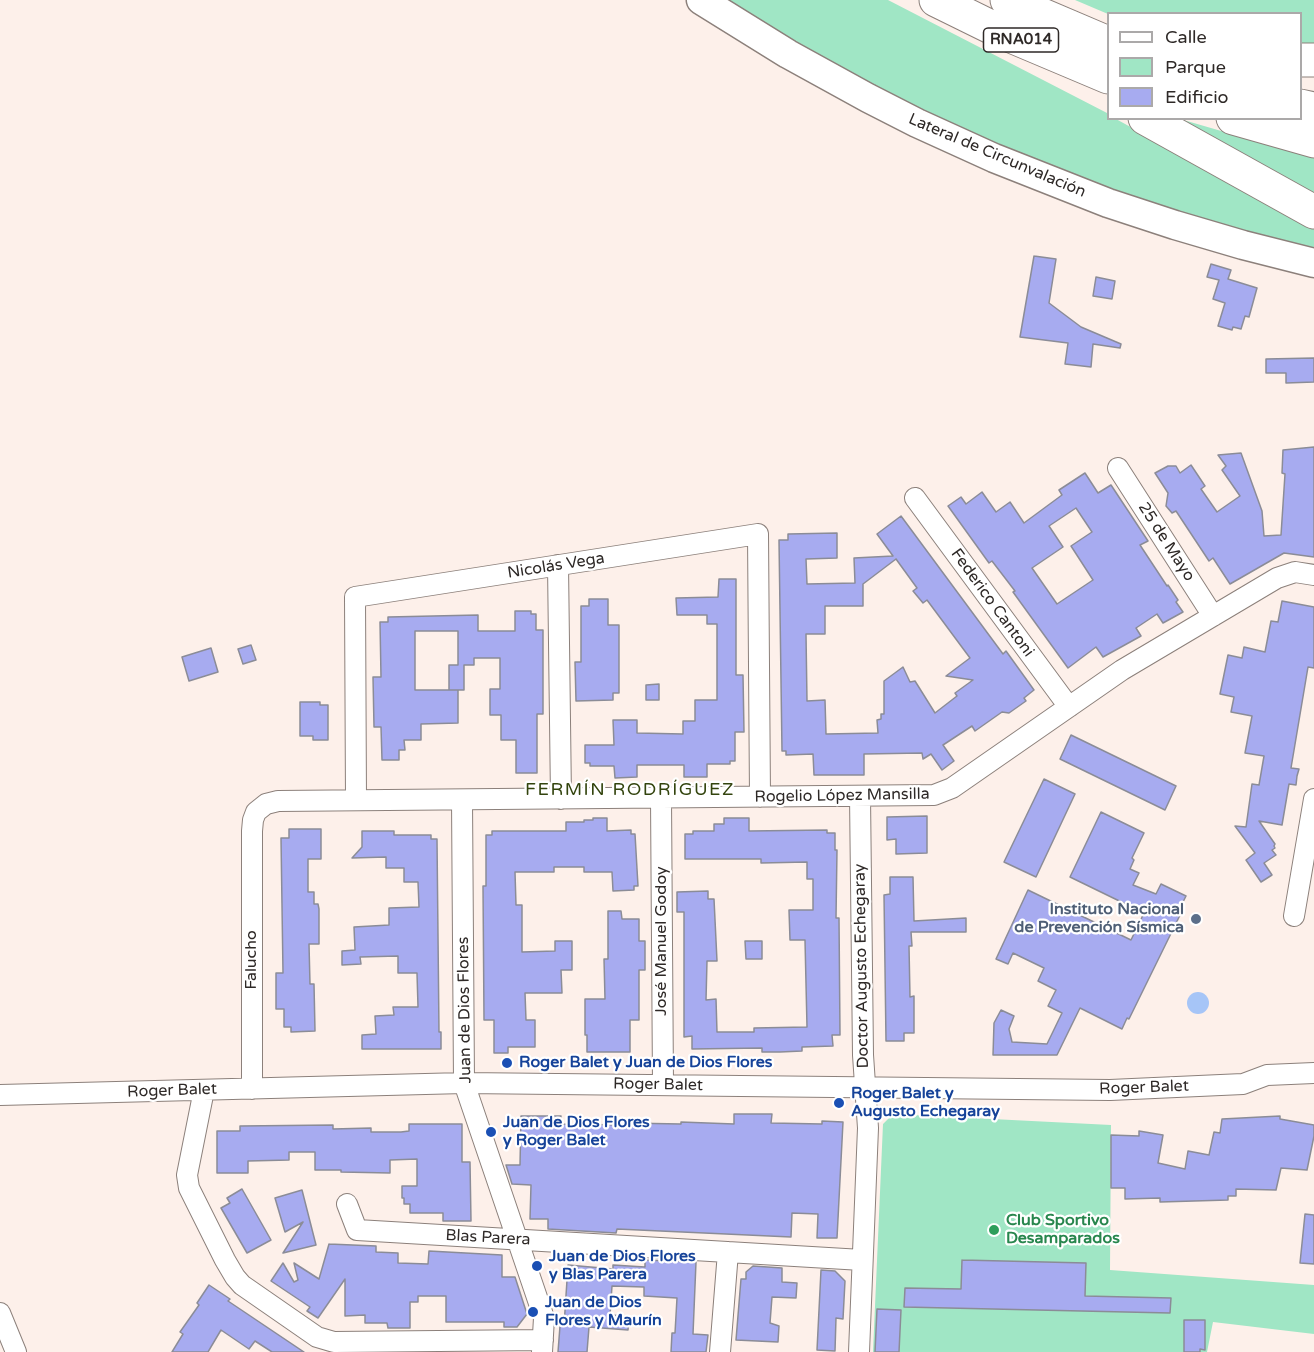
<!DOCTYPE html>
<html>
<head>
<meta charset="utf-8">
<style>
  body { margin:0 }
  #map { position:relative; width:1314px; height:1352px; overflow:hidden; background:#fdf0ea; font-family:"Varela Round",sans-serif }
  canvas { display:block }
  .legend { position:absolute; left:1107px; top:12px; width:195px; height:108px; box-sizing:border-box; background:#fff; border:2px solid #aba9a9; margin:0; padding:8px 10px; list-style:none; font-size:18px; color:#2e2927 }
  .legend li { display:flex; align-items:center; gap:12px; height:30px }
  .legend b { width:30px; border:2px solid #aba9a9 }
</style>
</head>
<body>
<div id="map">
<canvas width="1314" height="1352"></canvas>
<ul class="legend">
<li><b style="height:8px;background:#fff"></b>Calle</li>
<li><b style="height:16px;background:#a0e6c5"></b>Parque</li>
<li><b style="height:16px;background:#a7abf0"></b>Edificio</li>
</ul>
</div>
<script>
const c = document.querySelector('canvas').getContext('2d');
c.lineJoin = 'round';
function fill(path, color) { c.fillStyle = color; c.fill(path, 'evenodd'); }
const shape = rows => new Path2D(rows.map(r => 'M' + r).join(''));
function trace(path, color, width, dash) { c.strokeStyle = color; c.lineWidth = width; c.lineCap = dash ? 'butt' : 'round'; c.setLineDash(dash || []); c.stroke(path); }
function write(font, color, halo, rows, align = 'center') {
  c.font = font + ' "Varela Round",sans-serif'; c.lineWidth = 4.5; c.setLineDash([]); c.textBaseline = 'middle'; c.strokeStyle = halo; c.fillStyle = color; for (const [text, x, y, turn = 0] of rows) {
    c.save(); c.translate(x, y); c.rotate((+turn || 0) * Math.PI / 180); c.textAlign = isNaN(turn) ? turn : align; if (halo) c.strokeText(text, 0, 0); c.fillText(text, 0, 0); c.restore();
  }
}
const green = shape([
  [722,0,888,0,1107,113,1108,118,1116,119,1314,228,1314,252,1156,206,1031,160,867,84],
  [1075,0,1314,0,1314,47,1301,47,1300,14,1108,14],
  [1165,119,1180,119,1314,158,1314,204],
  [893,1114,1111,1125,1110,1270,1314,1285,1314,1334,1213,1322,1207,1352,873,1352,883,1124]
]);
const water = shape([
  '1187 1003a11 11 0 1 1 22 0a11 11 0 1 1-22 0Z'
]);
const building = shape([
  [1034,256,1056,259,1049,303,1081,327,1121,344,1120,348,1093,344,1091,367,1065,364,1068,343,1020,337,1034,256],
  [1211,264,1231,270,1228,279,1257,288,1249,317,1245,316,1241,329,1233,327,1232,330,1218,326,1225,303,1213,299,1219,280,1207,277,1211,264],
  [1096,277,1115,281,1112,299,1093,296,1096,277],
  [1314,358,1314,382,1286,383,1286,373,1266,373,1266,359,1314,358],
  [1314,447,1314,557,1284,553,1230,584,1213,558,1209,561,1176,511,1172,513,1166,506,1168,493,1155,473,1168,466,1176,466,1180,473,1191,465,1205,486,1201,489,1217,512,1240,496,1222,470,1226,466,1218,455,1241,453,1262,511,1264,536,1281,535,1285,474,1282,473,1283,450,1314,447],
  [1085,473,1098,493,1111,485,1148,541,1140,545,1167,586,1168,585,1178,600,1176,602,1183,612,1163,623,1157,614,1136,628,1141,636,1103,657,1096,647,1068,668,1013,592,1015,591,992,561,989,563,948,506,961,497,966,504,982,492,996,512,1010,502,1024,523,1062,495,1059,490,1085,473],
  [1076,508,1092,532,1071,546,1093,580,1057,604,1032,568,1063,547,1049,526,1076,508],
  [901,516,1003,654,1006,651,1034,690,1024,698,1026,701,1009,713,1002,712,975,731,972,726,943,745,954,761,942,770,931,754,923,759,922,753,864,754,864,775,814,775,813,754,786,755,786,751,782,751,779,540,788,540,788,534,837,533,837,558,806,559,807,584,855,583,854,558,893,556,877,534,901,516],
  [896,559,917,588,913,591,923,603,927,600,970,658,946,676,973,680,955,693,957,696,935,713,915,681,910,682,903,667,884,681,884,714,881,714,881,719,877,720,878,733,826,734,825,700,807,701,806,634,825,634,825,606,863,606,863,584,896,559],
  [719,579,736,579,736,675,743,675,744,732,735,732,735,761,730,761,730,764,707,764,707,777,684,777,684,765,637,765,637,777,615,778,614,766,590,766,590,763,585,763,585,745,614,745,613,720,637,720,637,733,683,734,683,721,695,721,695,700,717,700,717,624,707,624,707,615,677,615,676,598,718,597,719,579],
  [589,599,608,599,608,625,619,625,619,693,613,693,613,700,576,701,575,662,581,662,581,606,589,606,589,599],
  [1282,601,1314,607,1314,668,1308,667,1291,768,1299,769,1297,776,1296,785,1289,784,1282,825,1259,821,1275,844,1274,846,1275,848,1272,850,1276,855,1264,863,1272,875,1261,882,1246,860,1255,853,1235,826,1246,827,1252,784,1259,785,1264,756,1245,753,1252,716,1231,712,1234,697,1220,694,1228,655,1242,658,1244,647,1265,652,1271,621,1278,622,1282,601],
  [515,611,531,611,531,614,536,614,536,630,543,630,543,714,537,714,537,773,516,773,516,740,501,740,501,715,490,715,490,689,500,689,500,658,474,658,474,665,464,665,464,690,449,690,449,665,458,665,458,631,415,631,415,690,458,690,458,723,421,724,421,740,404,740,405,750,399,750,399,760,382,760,381,727,374,727,373,677,381,677,380,622,388,622,388,617,478,615,478,631,515,631,515,611],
  [251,645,256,660,243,664,238,649,251,645],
  [211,648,218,672,189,681,182,657,211,648],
  [659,684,659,700,646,700,646,685,659,684],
  [300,702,320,702,320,705,328,705,328,740,313,740,313,736,300,736,300,702],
  [1071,735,1176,786,1165,810,1060,759,1071,735],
  [1044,779,1075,794,1036,877,1004,862,1044,779],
  [1101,812,1144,833,1132,858,1134,860,1130,869,1139,873,1133,885,1156,894,1161,884,1186,896,1181,906,1184,907,1129,1019,1127,1018,1122,1029,1080,1008,1057,1055,993,1055,994,1023,1001,1010,1014,1016,1009,1029,1012,1042,1047,1044,1062,1013,1048,1006,1056,990,1038,981,1044,968,1013,953,1008,964,996,959,1028,890,1131,940,1144,913,1070,877,1101,812],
  [927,816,927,853,896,854,896,839,887,840,887,817,927,816],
  [593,818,607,818,607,831,631,830,631,834,635,834,638,886,634,886,634,890,613,891,612,872,584,872,584,867,554,867,554,872,515,872,516,905,522,905,522,952,555,951,555,941,572,941,572,970,561,970,562,993,525,993,526,1020,535,1020,535,1047,508,1047,508,1053,494,1053,494,1020,484,1020,483,886,486,886,486,835,492,835,492,831,566,831,566,822,584,822,584,820,593,820,593,818],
  [724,818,749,818,749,831,827,830,827,833,835,833,835,850,837,850,836,918,839,918,840,1035,832,1035,833,1046,802,1047,802,1051,780,1052,762,1052,762,1048,692,1049,692,1036,684,1037,684,912,677,912,677,892,708,891,708,899,714,899,717,961,707,961,706,1000,716,999,717,1032,754,1032,754,1028,807,1027,805,940,790,940,789,910,813,910,813,879,807,879,807,862,761,863,761,859,685,859,685,834,693,834,693,831,714,831,714,824,724,824,724,818],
  [289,829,321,829,321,859,308,859,308,892,314,892,314,904,318,904,319,909,319,944,309,944,310,984,314,984,315,1031,291,1032,291,1027,284,1027,284,1009,276,1009,276,973,283,973,281,838,289,838,289,829],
  [362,831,394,831,394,835,431,835,431,839,437,839,439,1032,441,1032,441,1049,362,1049,362,1035,376,1034,375,1016,394,1015,393,1007,418,1007,417,973,398,973,398,956,360,957,361,964,342,965,342,951,355,950,354,927,389,925,389,908,419,907,418,882,404,882,404,868,386,868,386,857,352,858,362,847,362,831],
  [890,877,913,877,914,921,966,918,966,932,911,932,912,946,909,946,910,997,914,996,914,1033,904,1033,904,1041,886,1041,884,895,890,894,890,877],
  [608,911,621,911,622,919,639,919,639,941,645,941,645,970,639,970,639,1020,630,1020,630,1052,587,1052,587,1035,585,1035,585,999,605,999,604,959,608,959,608,911],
  [745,941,762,941,762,959,746,959,745,941],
  [734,1114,772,1114,771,1123,822,1124,822,1121,843,1122,837,1238,817,1238,818,1214,792,1213,791,1237,617,1229,616,1233,548,1229,548,1219,530,1219,531,1185,512,1184,506,1165,520,1165,521,1116,561,1116,560,1124,626,1125,626,1123,681,1124,681,1122,734,1124,734,1114],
  [1280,1116,1280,1119,1314,1125,1314,1136,1307,1170,1281,1168,1276,1190,1236,1189,1236,1196,1228,1196,1228,1200,1160,1202,1160,1198,1125,1199,1125,1188,1111,1188,1111,1135,1139,1136,1139,1131,1163,1135,1158,1163,1185,1169,1188,1151,1209,1155,1214,1132,1220,1133,1222,1119,1280,1116],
  [409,1124,462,1124,462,1162,470,1162,471,1221,443,1221,443,1213,410,1213,410,1204,404,1204,404,1198,402,1198,402,1186,417,1186,417,1159,390,1160,390,1173,341,1172,341,1170,315,1170,315,1152,289,1152,289,1160,248,1161,248,1173,217,1173,217,1131,240,1131,240,1126,333,1125,333,1129,371,1128,371,1132,401,1132,409,1131,409,1124],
  [242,1189,271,1240,247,1253,221,1208,230,1203,227,1198,242,1189],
  [302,1190,316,1245,283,1253,303,1222,285,1232,275,1198,302,1190],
  [1305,1214,1314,1215,1314,1264,1300,1263,1305,1214],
  [329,1244,376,1246,376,1252,398,1253,398,1263,428,1264,429,1251,502,1255,502,1277,515,1277,527,1314,517,1327,504,1327,504,1322,446,1322,446,1296,418,1296,418,1302,410,1302,410,1328,388,1328,387,1323,365,1323,365,1315,345,1316,345,1279,318,1318,307,1311,310,1307,271,1281,283,1263,294,1282,298,1280,294,1263,319,1279,329,1244],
  [645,1260,696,1262,693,1334,708,1335,706,1352,671,1352,672,1333,675,1333,677,1298,644,1296,644,1287,612,1286,610,1315,629,1316,628,1330,589,1327,587,1352,558,1352,560,1326,564,1326,568,1265,613,1269,613,1265,645,1267,645,1260],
  [962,1260,1086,1263,1085,1296,1171,1298,1170,1313,904,1307,905,1288,961,1289,962,1260],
  [753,1266,782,1268,782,1282,797,1283,796,1298,772,1297,770,1323,779,1326,778,1342,736,1340,741,1279,746,1279,746,1272,753,1266],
  [821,1270,835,1271,845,1281,843,1319,836,1318,835,1351,817,1350,821,1270],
  [209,1285,230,1299,228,1301,304,1352,272,1352,255,1341,249,1349,221,1330,208,1352,172,1352,183,1334,180,1332,199,1305,197,1303,209,1285],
  [877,1309,901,1310,899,1352,875,1352,877,1309],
  [1184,1320,1205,1320,1205,1350,1200,1349,1200,1352,1184,1352,1184,1320]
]);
const street = shape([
  [1118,468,1213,616],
  [915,498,1069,707],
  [558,565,561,799],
  [661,798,663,1085],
  [356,800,355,597,758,534,760,797],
  [462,800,464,1083,544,1318,542,1352],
  [1294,916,1314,799],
  [252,1089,252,831,253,820,256,812,266,804,278,801,934,795,952,788,1122,670,1277,578,1295,572,1314,575],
  [204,1090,187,1175,189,1188,225,1260,235,1277,242,1285,317,1337,334,1342,543,1340],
  [0,1095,464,1083,1110,1090,1243,1084,1267,1075,1314,1073],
  [347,1204,357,1230,862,1260],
  [0,1313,16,1352],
  [720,1352,728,1252],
  [859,1352,868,1128,863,1055,860,796]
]);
const secondary = shape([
  [701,0,788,54,868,98,917,123,994,158,1108,203,1175,225,1243,245,1314,263]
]);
const highway = shape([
  [936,0,999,31,1108,77],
  [1007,0,1108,43],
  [1300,60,1314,60],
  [1300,106,1314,109],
  [1145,118,1314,212],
  [1233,118,1314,141]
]);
const markers = [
  [1196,919,6,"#5c6f8a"],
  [507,1063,6,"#1a4fb4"],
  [839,1103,6,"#1a4fb4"],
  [491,1132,6,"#1a4fb4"],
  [994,1230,6,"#2e9e5b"],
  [537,1266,6,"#1a4fb4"],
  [533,1312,6,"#1a4fb4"]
];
const shields = [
  [1021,40,75]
];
const shieldNames = [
  ["RNA014",1021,40]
];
const streetNames = [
  ["Lateral de Circunvalación",997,156,23],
  ["25 de Mayo",1166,542,57],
  ["Nicolás Vega",556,566,-9],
  ["Federico Cantoni",992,603,54],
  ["Rogelio López Mansilla",842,796,-1],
  ["José Manuel Godoy",662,941,-90],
  ["Falucho",252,960,-90],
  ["Doctor Augusto Echegaray",862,966,-91],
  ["Juan de Dios Flores",465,1010,-91],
  ["Roger Balet",658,1085,1],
  ["Roger Balet",1144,1088,-2],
  ["Roger Balet",172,1091,-2],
  ["Blas Parera",488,1238,3]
];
const serviceNames = [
  ["Instituto Nacional",1184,910],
  ["de Prevención Sísmica",1184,928]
];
const transitNames = [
  ["Roger Balet y Juan de Dios Flores",519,1063],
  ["Roger Balet y",851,1094],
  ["Augusto Echegaray",851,1112],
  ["Juan de Dios Flores",503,1123],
  ["y Roger Balet",503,1141],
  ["Juan de Dios Flores",549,1257],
  ["y Blas Parera",549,1275],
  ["Juan de Dios",545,1303],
  ["Flores y Maurín",545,1321]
];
const leisureNames = [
  ["Club Sportivo",1006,1221],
  ["Desamparados",1006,1239]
];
const neighbourhoodNames = [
  ["FERMÍN RODRÍGUEZ",630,790]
];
fill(green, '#a0e6c5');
fill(water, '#a6c5f7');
fill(building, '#a7abf0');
trace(building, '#8b8c97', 1.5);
trace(street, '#8c807b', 22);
trace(secondary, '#8c807b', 31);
trace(highway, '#8c807b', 35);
trace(street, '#fff', 20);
trace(secondary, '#fff', 28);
trace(highway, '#fff', 33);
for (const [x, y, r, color] of markers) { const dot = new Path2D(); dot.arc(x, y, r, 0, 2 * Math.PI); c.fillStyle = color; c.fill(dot); trace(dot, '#fff', 2); }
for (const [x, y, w] of shields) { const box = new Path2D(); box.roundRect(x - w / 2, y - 12, w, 24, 4.5); c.fillStyle = '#fff'; c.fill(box); trace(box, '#2e2927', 1.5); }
write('bold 15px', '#2e2927', null, shieldNames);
write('16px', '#2e2927', '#fff', streetNames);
write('bold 16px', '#4e5e75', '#fff', serviceNames, 'right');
write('bold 16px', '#164399', '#fff', transitNames, 'left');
write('bold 16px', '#27864d', '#fff', leisureNames, 'left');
c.letterSpacing = '1.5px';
write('18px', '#33440e', '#fff', neighbourhoodNames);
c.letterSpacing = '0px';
</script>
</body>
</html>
